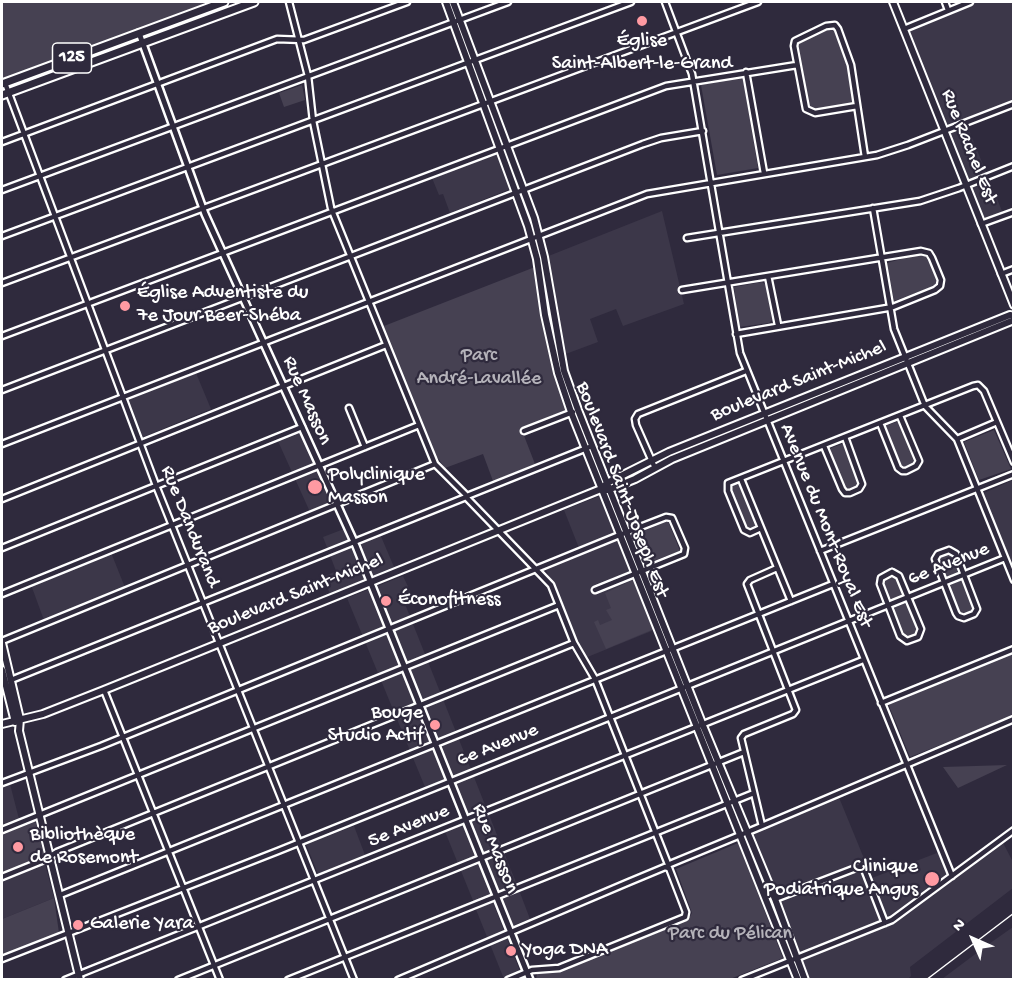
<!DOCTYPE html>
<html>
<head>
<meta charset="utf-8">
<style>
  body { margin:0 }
  #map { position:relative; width:1015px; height:981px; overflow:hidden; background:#2f2a3d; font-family:"Gochi Hand",sans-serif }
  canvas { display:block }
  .frame { position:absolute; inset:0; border:3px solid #fff; pointer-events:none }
  .north { position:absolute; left:943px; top:909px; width:60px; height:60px; -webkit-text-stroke:4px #2f2a3d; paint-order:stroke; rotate:315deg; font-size:16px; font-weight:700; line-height:24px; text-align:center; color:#fff }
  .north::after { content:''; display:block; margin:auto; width:21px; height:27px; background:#fff; clip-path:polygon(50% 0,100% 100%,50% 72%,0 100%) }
</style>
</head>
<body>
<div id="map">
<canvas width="1015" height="981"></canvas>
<div class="frame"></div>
<div class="north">N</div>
</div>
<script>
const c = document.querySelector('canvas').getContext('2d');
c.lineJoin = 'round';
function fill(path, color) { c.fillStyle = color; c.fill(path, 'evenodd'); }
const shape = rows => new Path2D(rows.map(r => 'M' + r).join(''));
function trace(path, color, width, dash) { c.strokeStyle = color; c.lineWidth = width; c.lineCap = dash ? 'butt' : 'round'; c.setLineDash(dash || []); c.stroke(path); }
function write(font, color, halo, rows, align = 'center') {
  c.font = font + ' "Gochi Hand",sans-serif'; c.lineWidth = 4.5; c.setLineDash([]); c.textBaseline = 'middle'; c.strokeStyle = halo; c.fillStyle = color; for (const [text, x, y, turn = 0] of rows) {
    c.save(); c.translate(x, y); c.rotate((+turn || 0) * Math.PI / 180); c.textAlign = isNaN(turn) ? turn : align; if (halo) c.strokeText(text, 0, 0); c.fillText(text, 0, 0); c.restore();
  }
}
const built = shape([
  [970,2,1013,2,1013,104,966,123,1004,216,981,224,907,31],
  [498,154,510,189,450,213,443,194,439,195,432,178],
  [662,211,684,304,623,326,616,309,590,319,598,342,563,355,546,257],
  [196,373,211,409,143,437,128,400],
  [300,430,333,503,310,512,277,439],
  [1013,480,1013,568,984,493],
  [602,495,617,533,579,548,564,510],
  [344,529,352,546,380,534,394,567,330,594,323,577,336,571,323,537],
  [616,541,619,542,654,630,585,658,576,643,546,570],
  [110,550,126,590,45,623,30,582],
  [403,576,412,595,403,599,517,885,474,903,444,829,465,820,455,777,425,787,347,598],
  [10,784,19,819,2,826,2,788],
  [838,795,872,878,942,851,952,875,1001,839,1013,862,1013,888,910,967,911,976,908,979,806,979,747,833],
  [354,826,365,855,318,874,306,844],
  [45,864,54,898,2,919,2,882],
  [519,890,530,919,512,926,501,897],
  [492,900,523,979,504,979,475,907],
  [1013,927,1013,979,942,979,986,946]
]);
const green = shape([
  [2,2,215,2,2,80],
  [835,25,848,53,857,106,815,113,806,109,795,41],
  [742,77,743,79,758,168,717,175,701,85],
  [302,85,305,100,284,107,279,93],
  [919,254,929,257,937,283,932,287,894,301,887,263],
  [535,267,549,354,566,410,521,428,535,464,493,481,483,454,445,468,437,457,384,326],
  [762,282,766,285,772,320,769,323,739,327,734,287],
  [897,422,901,423,916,460,914,466,904,469,900,467,885,429,887,425],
  [994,430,1011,469,979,480,964,442],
  [842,444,845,445,860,482,859,487,849,491,845,490,829,451,831,448],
  [735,483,738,483,741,487,756,524,756,528,753,530,748,530,745,526,730,492,730,487],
  [668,521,680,551,645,564,634,535],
  [948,552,954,554,960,569,957,571,957,573,948,577,947,575,944,576,938,559,940,555],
  [892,575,898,577,904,592,901,594,901,596,892,599,891,598,888,599,882,580],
  [633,580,654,629,606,649,594,622,598,620,600,625,612,620,606,610,611,608,605,593],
  [961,580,962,582,964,581,975,608,972,612,964,615,958,612,948,588,951,587,951,585],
  [904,603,906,605,908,604,919,630,916,635,908,638,903,637,893,610,895,609,895,607],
  [1013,653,1013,716,910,757,889,706,890,703],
  [1007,765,958,788,943,767],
  [34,822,36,823,44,855,2,873,2,835],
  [738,843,783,958,730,979,536,979,537,974,561,971,687,921,692,913,676,869],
  [54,898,59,933,2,956,2,919]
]);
const minor = shape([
  [289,2,308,76,313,121,331,208,435,464,467,496,592,446],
  [665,2,692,74,740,353,952,876],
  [945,2,948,10],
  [904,29,970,2],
  [746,72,764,173],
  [5,83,157,488,354,980],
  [857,106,815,113,806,109,794,46,795,41,826,26,835,25,838,29,851,65,865,157],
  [2,142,277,39,304,40,407,2],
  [2,190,508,2],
  [873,208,894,329,925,406,957,439,1014,580],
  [981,224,1014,212],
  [2,236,631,2],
  [687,238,920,201,959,188,1014,166],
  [1001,274,1014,269],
  [768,276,778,325],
  [2,283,758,2],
  [682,290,921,251,929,253,932,258,941,280,940,286,935,290,893,307,736,334],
  [2,336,666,86,797,65],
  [2,390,643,144,661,138,703,131],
  [349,408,365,447],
  [880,423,898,468,902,471,906,471,916,466,919,461,900,416],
  [524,431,573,412],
  [957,439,997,422],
  [2,444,647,194,877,155,908,145,1014,104],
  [824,446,842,489,845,493,850,493,859,489,862,484,845,437],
  [655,468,636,425,635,419,638,414,746,371],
  [741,479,791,601],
  [2,499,386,345],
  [761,528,750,533,744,530,728,491,728,483,973,386,978,385,984,391,1014,462],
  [2,548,302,427],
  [949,550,956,554,977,609,974,614,964,618,958,616,956,613,935,559,938,554,949,550],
  [820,551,1014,474],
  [892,572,899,576,921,629,918,637,907,641,900,636,880,584,881,578,892,572],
  [2,594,419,425],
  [2,641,435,464],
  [11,680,466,497,551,585,574,643,595,679,668,864,670,864,762,826,741,738,744,734,793,714,796,710,747,584,750,580,777,568],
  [104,690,220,980],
  [881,703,1014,649],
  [2,783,101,746,617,536,666,517,672,518,685,548,684,554,595,590],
  [762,826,1014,719],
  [2,830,559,605],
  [2,877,44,860,57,852,574,643],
  [60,895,833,584],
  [775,899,861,866,864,869,885,923],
  [2,959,278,851,1005,558],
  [65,980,863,660],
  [178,980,744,752],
  [288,980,754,793],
  [398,980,629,882,665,867,669,868,686,912,685,917,559,968,532,970,508,980],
  [742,980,892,920,1014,830]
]);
const tertiary = shape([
  [139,33,205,214,356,546,530,980]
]);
const secondary = shape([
  [446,2,528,226,537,259,545,315,558,373,571,412,798,980],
  [453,2,534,218,544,257,564,371,578,410,704,728,775,899,805,980],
  [893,2,1014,305],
  [608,490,635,479,672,459,1014,320],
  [2,643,20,719,19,731,80,980],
  [2,670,15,722],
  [2,724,43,714,104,690,601,489,607,483,669,452,1000,319,1010,315,1014,316]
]);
const primary = shape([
  [2,84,224,2],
  [2,95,254,2]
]);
const rail = shape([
  [926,980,1014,913]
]);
const markers = [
  [642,21,6,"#ff9aa2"],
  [125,306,6,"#ff9aa2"],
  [315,487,8,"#ff9aa2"],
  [386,601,6,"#ff9aa2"],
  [435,725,6,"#ff9aa2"],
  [18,847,6,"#ff9aa2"],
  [932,879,8,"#ff9aa2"],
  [78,925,6,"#ff9aa2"],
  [511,951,6,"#ff9aa2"]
];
const shields = [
  [72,58,39]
];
const shieldNames = [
  ["125",72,58]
];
const poiNames = [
  ["Église",642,42,"center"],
  ["Saint-Albert-le-Grand",642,65,"center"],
  ["Église Adventiste du",137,294],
  ["7e Jour Beer-Shéba",137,317],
  ["Polyclinique",328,476],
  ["Masson",328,499],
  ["Éconofitness",398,601],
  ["Bouge",423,714,"right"],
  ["Studio Actif",423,737,"right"],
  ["Bibliothèque",30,836],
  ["de Rosemont",30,859],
  ["Clinique",918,868,"right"],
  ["Podiatrique Angus",918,891,"right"],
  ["Galerie Yara",90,925],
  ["Yoga DNA",523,951]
];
const streetNames = [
  ["Rue Rachel Est",968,147,68],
  ["Boulevard Saint-Michel",799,382,-22],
  ["Rue Masson",306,401,66],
  ["Boulevard Saint-Joseph Est",621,490,69],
  ["Avenue du Mont-Royal Est",825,526,68],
  ["Rue Dandurand",189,527,68],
  ["6e Avenue",949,565,-22],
  ["Boulevard Saint-Michel",296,595,-22],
  ["6e Avenue",498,746,-22],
  ["5e Avenue",409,827,-22],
  ["Rue Masson",494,849,68]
];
const parkNames = [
  ["Parc",479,357],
  ["André-Lavallée",479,380],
  ["Parc du Pélican",730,935]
];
fill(built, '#3c3749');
fill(green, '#464152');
trace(minor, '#fff', 9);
trace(tertiary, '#fff', 10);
trace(secondary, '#fff', 10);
trace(primary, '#fff', 11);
trace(minor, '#2f2a3d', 4.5);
trace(tertiary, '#2f2a3d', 5);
trace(secondary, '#2f2a3d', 6);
trace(primary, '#2f2a3d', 7);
trace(rail, '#fff', 1.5);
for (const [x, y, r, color] of markers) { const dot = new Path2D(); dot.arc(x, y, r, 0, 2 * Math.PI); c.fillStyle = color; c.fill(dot); trace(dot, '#2f2a3d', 2); }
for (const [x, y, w] of shields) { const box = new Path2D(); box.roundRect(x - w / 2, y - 15, w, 30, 4.5); c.fillStyle = '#2f2a3d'; c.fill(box); trace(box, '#fff', 1.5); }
write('bold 18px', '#fff', null, shieldNames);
write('20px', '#fff', '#2f2a3d', poiNames, 'left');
write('20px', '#fff', '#2f2a3d', streetNames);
write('20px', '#b5b3ba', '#2f2a3d', parkNames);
</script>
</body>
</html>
